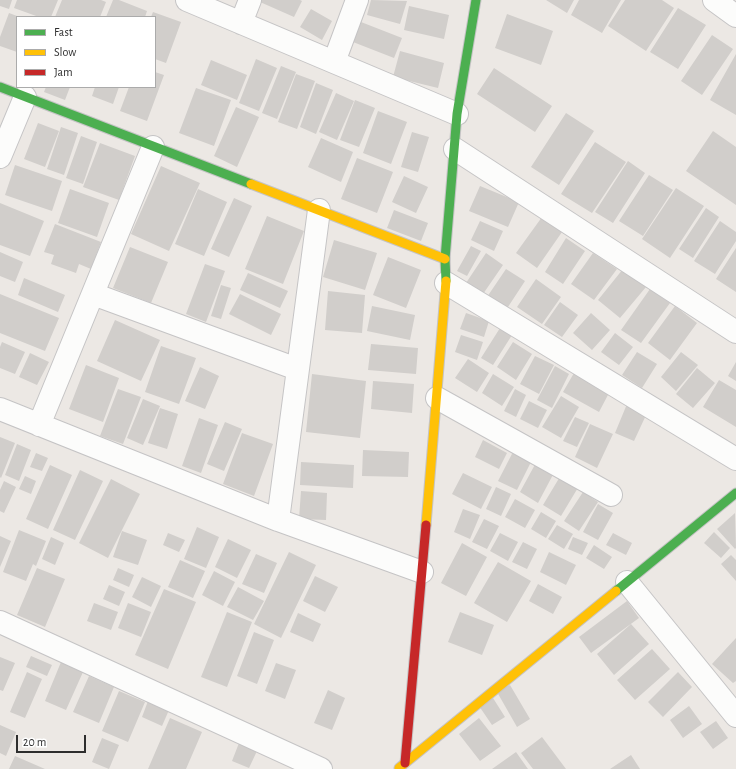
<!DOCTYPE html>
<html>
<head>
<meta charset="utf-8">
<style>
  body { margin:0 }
  #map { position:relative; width:736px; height:769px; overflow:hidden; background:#ece8e4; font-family:"Alegreya Sans",sans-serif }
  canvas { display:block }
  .legend { position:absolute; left:16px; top:16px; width:140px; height:72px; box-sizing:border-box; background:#fff; border:1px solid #ababab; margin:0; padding:5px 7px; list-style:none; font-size:12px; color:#2e2e2e }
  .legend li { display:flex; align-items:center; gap:8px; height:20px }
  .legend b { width:20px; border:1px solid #ababab }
  .scale { position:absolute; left:16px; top:735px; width:70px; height:18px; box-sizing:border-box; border:2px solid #2e2e2e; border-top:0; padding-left:5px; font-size:12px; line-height:14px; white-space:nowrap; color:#2e2e2e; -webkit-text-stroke:3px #fff; paint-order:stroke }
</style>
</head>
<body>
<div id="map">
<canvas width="736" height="769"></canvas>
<ul class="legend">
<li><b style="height:5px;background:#4caf50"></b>Fast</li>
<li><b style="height:5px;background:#ffc107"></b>Slow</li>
<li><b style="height:5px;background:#c62828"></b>Jam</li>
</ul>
<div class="scale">20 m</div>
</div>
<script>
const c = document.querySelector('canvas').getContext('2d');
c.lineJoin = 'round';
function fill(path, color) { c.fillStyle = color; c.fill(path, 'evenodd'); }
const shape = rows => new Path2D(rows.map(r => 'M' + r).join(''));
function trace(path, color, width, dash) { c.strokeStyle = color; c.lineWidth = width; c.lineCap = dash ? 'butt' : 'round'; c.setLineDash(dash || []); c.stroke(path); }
const building = shape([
  [0,0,12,0,9,9,0,6],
  [17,0,58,0,51,17,39,17,14,8],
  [62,0,101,0,106,2,100,17,55,17],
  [113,0,119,0,147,11,145,17,106,17],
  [261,0,300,0,302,1,294,17,260,2],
  [371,0,407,1,400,24,367,15],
  [546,0,574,0,567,13],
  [579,0,621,0,602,33,571,15],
  [625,0,662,0,674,8,646,51,608,26],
  [409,6,449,15,444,39,404,30],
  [678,8,706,25,678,69,650,52],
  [311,9,332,21,322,40,300,27],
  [153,12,181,22,166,63,155,59,155,17,151,17],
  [9,13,17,16,17,52,0,46,0,37],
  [507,14,553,31,541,65,495,48],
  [361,22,402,38,394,58,353,42],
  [712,35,733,49,702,95,681,81],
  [400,51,444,63,438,88,393,77],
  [736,54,736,115,710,100],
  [256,59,277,68,259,111,239,103],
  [211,60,247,75,237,100,201,85],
  [281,66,296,72,277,119,262,113],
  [494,68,552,106,535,132,477,94],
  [155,72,164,75,147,121,120,111,129,87,155,87],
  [296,74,315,81,297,129,278,122],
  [316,83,333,90,316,134,300,127],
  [46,87,70,87,65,100,44,92],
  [95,87,119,87,113,104,92,96],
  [196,88,231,100,214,146,179,133],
  [336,93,354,101,337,140,319,132],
  [355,100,375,108,359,147,340,140],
  [236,107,259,117,237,167,214,156],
  [378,111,407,122,391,164,363,153],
  [566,113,594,131,559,185,531,167],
  [38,123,59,131,45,167,24,159],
  [61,127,78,133,64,175,47,169],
  [713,131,736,147,736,205,686,171],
  [412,132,429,137,418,172,401,167],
  [81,136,97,142,83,184,66,178],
  [321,138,353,152,341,182,308,167],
  [595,142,626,162,592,213,561,194],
  [100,143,135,156,119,200,83,187],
  [357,158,393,172,377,213,341,199],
  [628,161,645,173,613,223,595,212],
  [15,165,62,181,52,211,5,195],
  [161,166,200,183,169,251,131,234],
  [649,175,673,190,643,236,619,221],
  [404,176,428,187,416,213,392,202],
  [480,186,519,202,508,227,469,211],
  [676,188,704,206,670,258,642,239],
  [70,189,109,203,97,237,58,223],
  [198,189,227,202,204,256,175,244],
  [234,198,252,206,229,257,211,249],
  [0,203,44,221,30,256,0,245],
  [706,208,719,217,693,258,679,249],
  [394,210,428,223,421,241,387,228],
  [267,216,304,231,283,284,245,269],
  [542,217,562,232,537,268,516,253],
  [480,221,503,231,494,251,471,240],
  [720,221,736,232,736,241,715,274,694,261],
  [55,224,101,242,91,269,79,264,76,273,51,264,54,255,44,252],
  [566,238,585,251,563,284,545,272],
  [334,240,377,253,365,290,323,277],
  [471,246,481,251,467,276,457,271],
  [130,247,168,262,151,303,113,288],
  [736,248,736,292,716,279],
  [0,252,23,262,15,282,0,276],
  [486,253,503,265,483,294,466,283],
  [593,253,617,269,594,300,571,284],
  [388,257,421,270,406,308,373,295],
  [205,264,225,271,206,322,186,314],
  [506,269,525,281,506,310,487,297],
  [623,269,646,287,620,318,598,300],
  [248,273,288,291,280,308,240,290],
  [24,278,65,295,58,312,18,295],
  [536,279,561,297,542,324,517,307],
  [221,285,231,288,221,319,211,316],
  [650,289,670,303,641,343,621,330],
  [328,291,365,295,362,333,325,330],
  [0,294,59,318,45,351,0,333],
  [240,294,281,314,271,335,229,314],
  [560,302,578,315,562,337,544,325],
  [372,306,415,315,410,340,367,331],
  [675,306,697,323,670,360,648,343],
  [466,313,489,321,484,337,460,329],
  [591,313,610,330,592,350,573,333],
  [115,320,160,340,141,381,97,361],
  [500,328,512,335,493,365,481,358],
  [615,333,633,347,619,365,601,352],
  [461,335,483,342,477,360,455,352],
  [2,342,25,352,15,374,0,368,0,347],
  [513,342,532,354,516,380,497,367],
  [371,344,418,348,416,374,368,370],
  [161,346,196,358,179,404,145,392],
  [637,352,657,364,642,388,622,375],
  [681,352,698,365,676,391,661,377],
  [30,353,49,362,37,385,19,377],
  [535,356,554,365,539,394,520,384],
  [468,359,489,373,477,392,455,378],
  [736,362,736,381,728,376],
  [86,365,119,378,103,422,69,409],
  [555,366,569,374,552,408,537,400],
  [200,367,219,376,205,409,185,401],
  [697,368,715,383,693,408,676,394],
  [574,373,609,393,599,412,563,392],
  [312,374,366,381,360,438,306,432],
  [493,374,514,387,502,406,482,393],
  [719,380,736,390,736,427,703,407],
  [373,381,414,384,412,413,371,409],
  [118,389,141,397,123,444,100,436],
  [515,389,526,395,516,417,504,411],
  [561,396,579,407,561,438,542,427],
  [143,399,160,406,143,445,127,438],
  [529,401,547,410,538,428,520,419],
  [627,404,647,413,634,441,615,433],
  [160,408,178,414,167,449,148,443],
  [575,417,589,423,577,447,563,441],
  [199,418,218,425,201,473,182,466],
  [225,422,242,429,224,471,207,464],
  [590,424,613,434,597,468,575,457],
  [242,433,273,444,254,496,223,484],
  [0,437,15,443,1,478,0,477],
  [483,440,507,453,499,469,475,457],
  [17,444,31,450,19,481,5,475],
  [363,450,409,452,408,477,362,476],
  [514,450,532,460,517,490,498,481],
  [36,453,48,458,42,471,30,467],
  [538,459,556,469,538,503,520,492],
  [301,462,354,465,353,488,300,485],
  [50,465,72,475,48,529,26,519],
  [80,470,103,481,75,540,53,530],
  [463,473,492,487,481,509,452,494],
  [561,475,579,486,561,516,543,505],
  [25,476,36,481,31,494,19,489],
  [111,479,140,494,108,558,79,543],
  [4,481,16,487,4,513,0,511,0,490],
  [496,487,511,494,501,516,486,509],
  [301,491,327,493,326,520,299,519],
  [583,492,598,502,579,531,564,521],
  [515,499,535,510,525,528,505,517],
  [598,504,613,513,598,540,583,532],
  [463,509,480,515,470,539,454,532],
  [541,512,556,521,546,538,531,529],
  [735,513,736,548,735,549,717,529],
  [484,519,499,526,487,549,472,542],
  [557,525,573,534,564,549,548,539],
  [197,527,219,537,206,568,184,559],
  [19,530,46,541,36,566,33,564,26,581,3,572],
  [122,531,147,540,138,565,113,557],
  [714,532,730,548,721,558,704,543],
  [168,533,185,540,179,552,163,545],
  [500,533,518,542,508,561,490,551],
  [613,533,632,543,626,555,606,545],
  [0,536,11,541,0,567],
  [51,537,64,543,55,565,42,559],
  [573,537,588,543,582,555,568,549],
  [228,539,251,550,237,578,215,567],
  [523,542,537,549,527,569,512,562],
  [462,543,487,557,466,596,441,583],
  [594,545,612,557,604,569,586,558],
  [289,552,316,565,281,638,254,624],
  [549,552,576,565,566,585,540,572],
  [256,554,277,563,264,593,242,584],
  [731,555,736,560,736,581,721,564],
  [180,560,205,571,193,598,168,587],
  [498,562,531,581,507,622,474,603],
  [37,568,65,579,45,627,17,615],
  [118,568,134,575,129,587,113,580],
  [214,571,235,582,223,606,202,595],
  [315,576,338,587,325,612,303,601],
  [142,577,161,586,151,607,132,597],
  [538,584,562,597,553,614,529,601],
  [109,585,125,592,119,606,103,599],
  [238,587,264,601,253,620,227,607],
  [164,589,196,602,168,669,135,655],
  [627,601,639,618,591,653,579,637],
  [94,603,118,612,111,630,87,621],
  [128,603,151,612,141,637,118,628],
  [227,612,252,622,227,687,201,677],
  [460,612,494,625,482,655,448,642],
  [298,613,321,624,313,642,290,632],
  [631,624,649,644,614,675,597,654],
  [254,632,274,640,257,684,237,676],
  [736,638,736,681,733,683,712,664],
  [652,649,670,669,635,700,617,680],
  [31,656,52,665,47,676,26,667],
  [0,657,15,663,3,691,0,690],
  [61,662,83,672,66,710,45,701],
  [276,663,296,670,285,699,265,691],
  [27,672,42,679,25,718,10,712],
  [678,672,692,687,663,717,648,702],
  [89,676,114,687,99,723,73,712],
  [510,685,530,719,517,727,497,692],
  [328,690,345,698,332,730,314,723],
  [119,691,145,702,128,742,102,731],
  [493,698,505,717,492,725,479,706],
  [148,701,169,710,162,726,142,717],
  [689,706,702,724,683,738,670,720],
  [170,718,202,732,186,769,148,769],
  [479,718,501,746,480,761,459,734],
  [716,721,728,738,713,749,700,732],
  [0,725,16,732,6,756,0,753],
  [542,737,566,769,533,769,521,753],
  [102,738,119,745,109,769,92,762],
  [239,743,257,751,249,768,232,761],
  [516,752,528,769,492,769],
  [631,755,640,769,610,769],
  [15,756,45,769,9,769]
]);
const street = shape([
  [187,0,457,114],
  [714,0,736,16],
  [241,23,250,0],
  [334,62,357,0],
  [455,149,736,332],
  [0,157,25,97],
  [446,283,736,459],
  [93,294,297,369],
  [437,398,611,495],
  [0,409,278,520,422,572],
  [39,425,153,147],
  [278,520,319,210],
  [627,582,736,716],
  [0,622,321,769]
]);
const fast = shape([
  [0,87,251,184],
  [446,281,445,259,457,114,476,0],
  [616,591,736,493]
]);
const slow = shape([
  [251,184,445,259],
  [426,525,446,281],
  [399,768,616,591]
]);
const jam = shape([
  [405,763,426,525]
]);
fill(building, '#d1cecb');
trace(street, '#c5c4c5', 24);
trace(fast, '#c5c4c5', 11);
trace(slow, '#c5c4c5', 11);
trace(jam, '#c5c4c5', 11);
trace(street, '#fcfcfb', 22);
trace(fast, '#4caf50', 9);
trace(slow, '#ffc107', 9);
trace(jam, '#c62828', 9);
</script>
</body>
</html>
